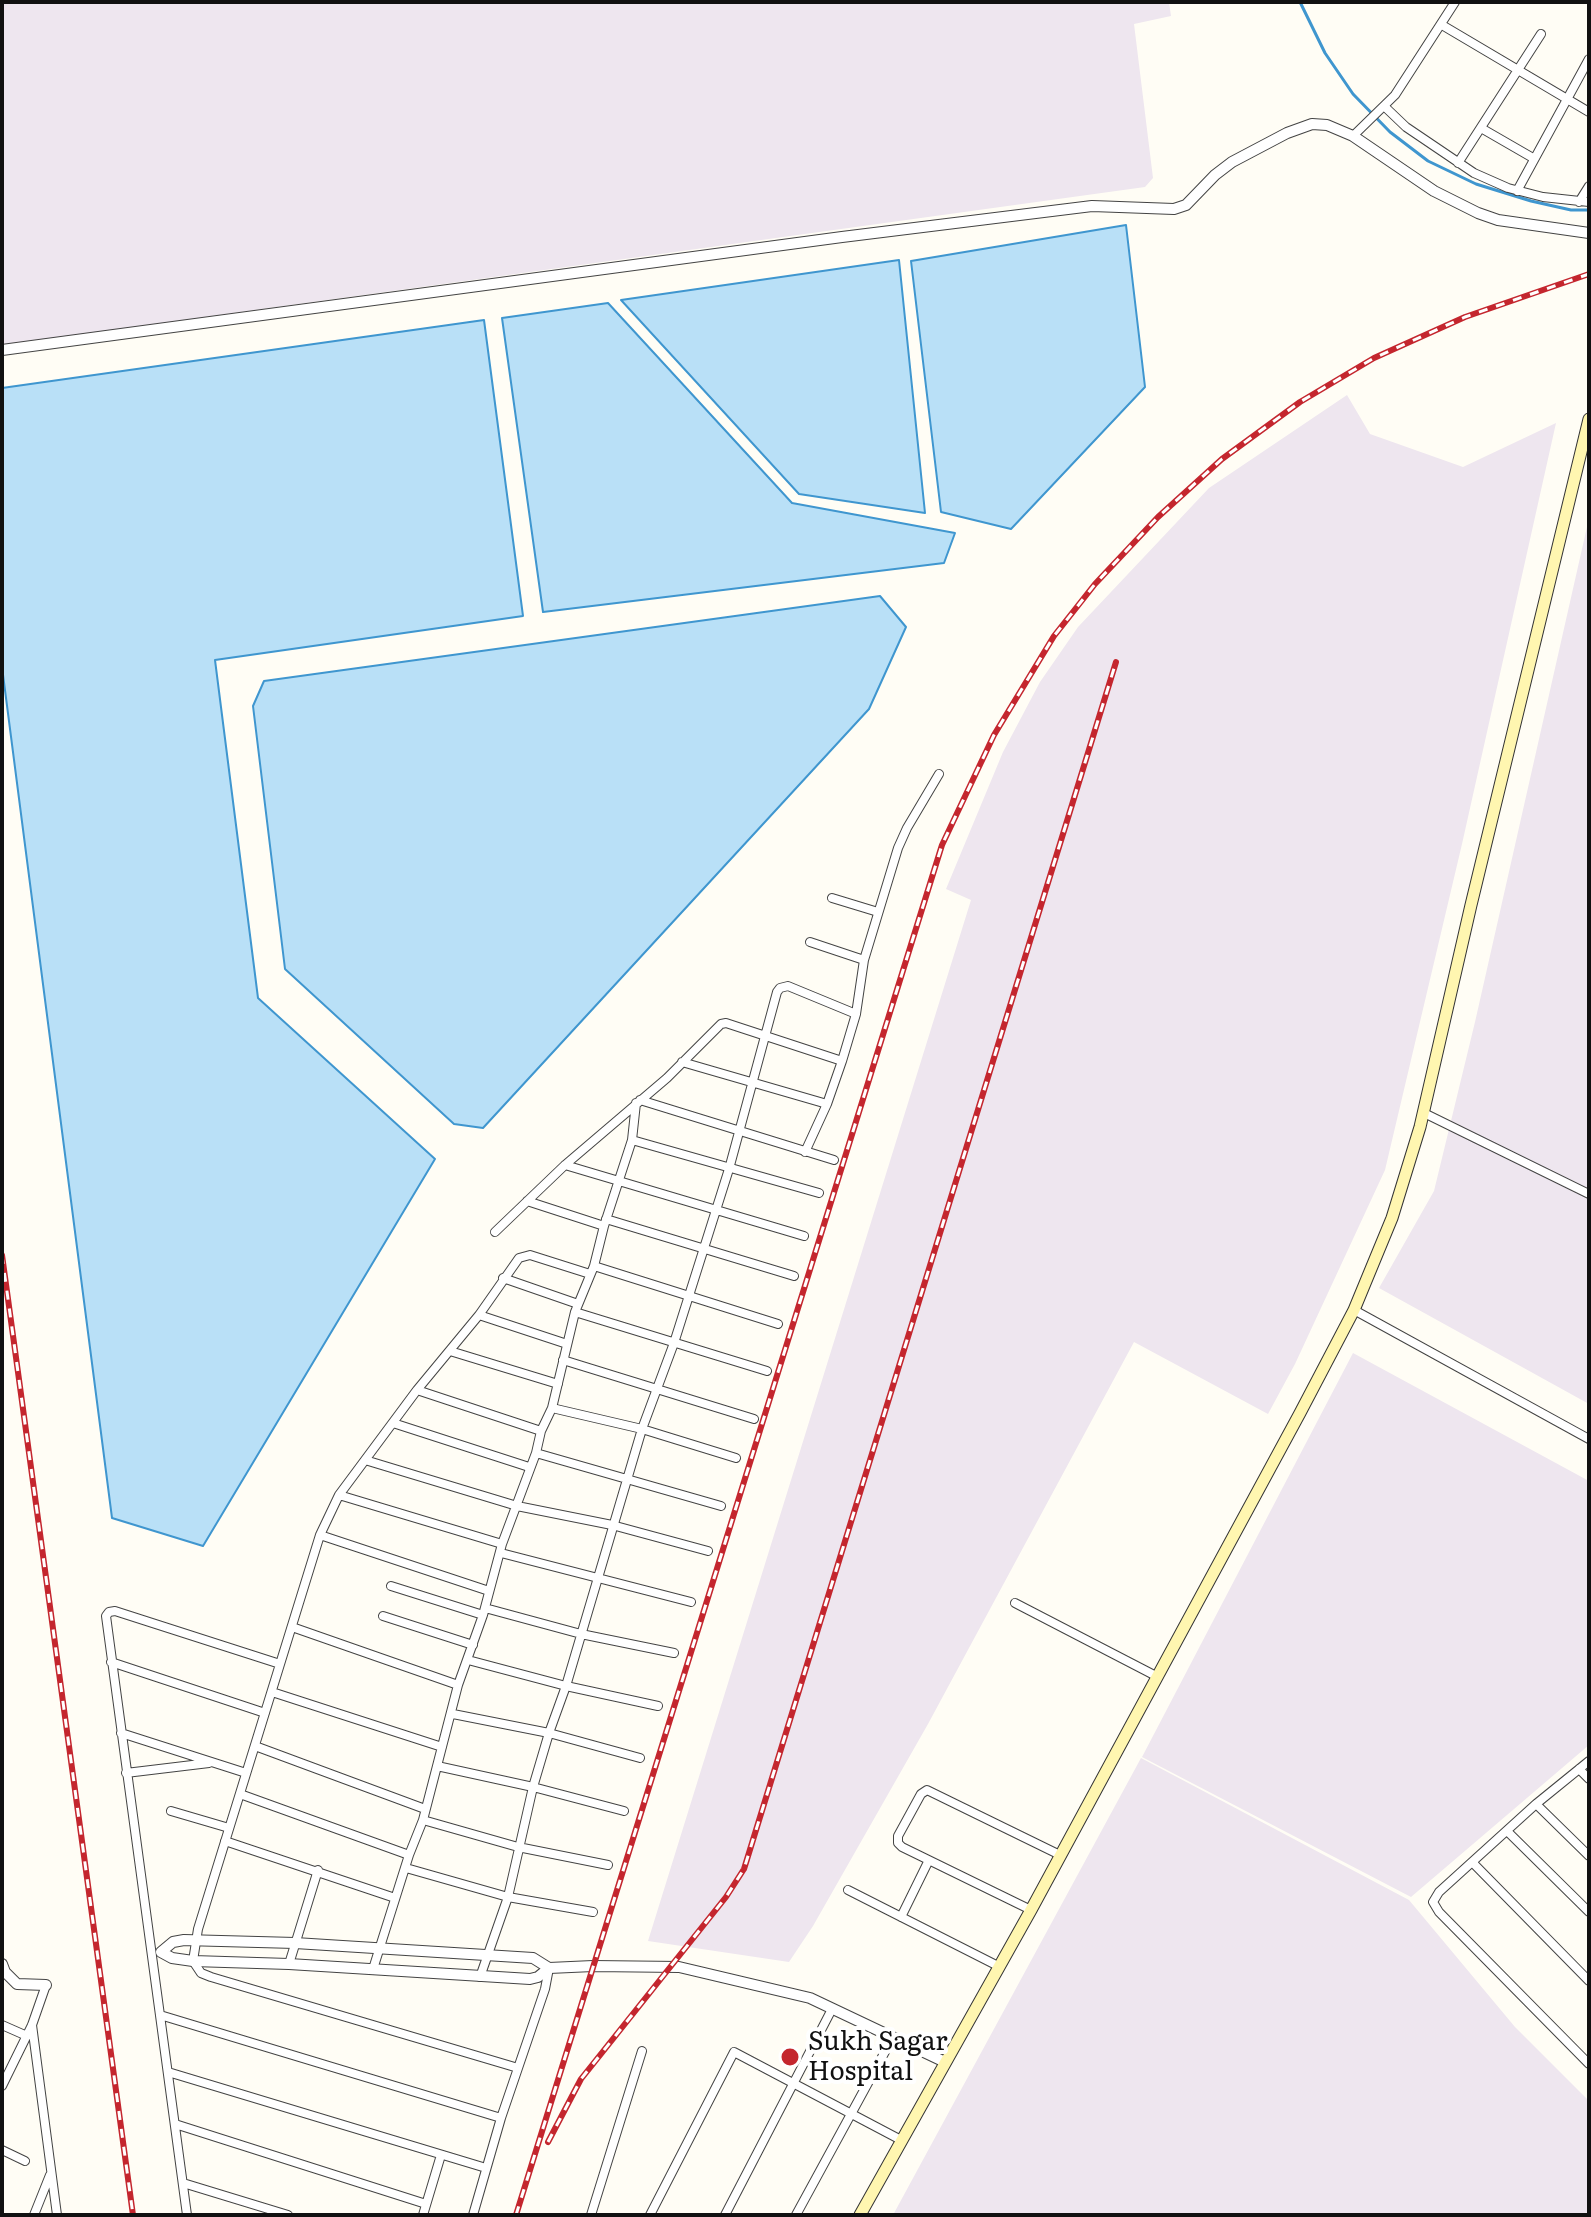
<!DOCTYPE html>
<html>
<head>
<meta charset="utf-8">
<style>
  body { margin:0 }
  #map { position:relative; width:1591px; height:2217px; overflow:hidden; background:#fffdf5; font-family:Literata,serif }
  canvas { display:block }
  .frame { position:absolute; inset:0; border:4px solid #111; pointer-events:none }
</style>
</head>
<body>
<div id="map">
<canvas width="1591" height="2217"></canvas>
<div class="frame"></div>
</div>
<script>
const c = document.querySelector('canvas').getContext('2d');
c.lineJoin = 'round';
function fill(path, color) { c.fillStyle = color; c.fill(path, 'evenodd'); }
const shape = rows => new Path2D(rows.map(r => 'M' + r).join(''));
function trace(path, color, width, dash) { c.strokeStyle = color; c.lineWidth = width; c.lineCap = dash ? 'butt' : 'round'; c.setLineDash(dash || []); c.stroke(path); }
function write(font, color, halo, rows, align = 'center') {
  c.font = font + ' Literata,serif'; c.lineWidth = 8; c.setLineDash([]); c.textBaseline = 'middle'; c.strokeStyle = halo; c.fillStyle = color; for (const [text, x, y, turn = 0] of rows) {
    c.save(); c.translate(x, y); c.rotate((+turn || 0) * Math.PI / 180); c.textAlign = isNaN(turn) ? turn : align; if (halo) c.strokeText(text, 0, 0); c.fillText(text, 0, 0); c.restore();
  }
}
const industrial = shape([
  [2,2,1169,2,1171,16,1134,24,1153,178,1145,187,2,345],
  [1347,395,1370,434,1463,467,1556,423,1462,844,1385,1170,1295,1364,1268,1414,1134,1342,928,1724,813,1926,789,1962,648,1941,971,900,946,889,1003,752,1040,682,1078,627,1209,488],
  [1589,518,1589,1404,1379,1288,1434,1191,1475,1022],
  [1353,1353,1589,1481,1589,1745,1411,1897,1142,1757],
  [1141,1758,1409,1900,1515,2027,1589,2101,1589,2215,893,2215]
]);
const water = shape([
  [1126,225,1145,387,1011,529,941,512,911,261,1126,225],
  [899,260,925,513,799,494,621,300,899,260],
  [608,303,792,503,955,533,944,563,543,612,502,318,608,303],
  [484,320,523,616,215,660,258,998,435,1159,203,1546,112,1518,2,667,2,388,484,320],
  [880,596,906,627,869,709,483,1128,454,1124,285,969,253,706,264,681,880,596]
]);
const stream = shape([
  [1300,2,1325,53,1353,94,1390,132,1428,161,1476,184,1531,201,1571,210,1589,210]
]);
const minor = shape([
  [1442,25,1589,112],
  [1384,106,1406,127,1474,173,1508,188,1543,197,1589,202],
  [1481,128,1533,158],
  [1353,136,1395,95,1455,2],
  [1458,163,1541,34],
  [1517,191,1589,59],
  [1579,202,1589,186],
  [832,898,878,912],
  [810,942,864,960],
  [682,1062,827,1104],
  [640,1100,834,1160],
  [1424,1113,1589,1194],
  [632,1140,819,1193],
  [805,1152,827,1104,842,1061,856,1014,864,960,898,848,907,828,939,774],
  [565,1165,804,1236],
  [527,1201,604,1226],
  [606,1219,794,1276],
  [495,1232,565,1165,667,1078,721,1024,726,1023,842,1061],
  [594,1266,778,1324],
  [503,1278,578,1304],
  [1354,1310,1589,1439],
  [575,1312,767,1371],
  [479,1315,567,1344],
  [450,1351,558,1384],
  [563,1360,754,1419],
  [417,1390,541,1431],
  [552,1408,642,1429,736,1458],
  [393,1423,529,1467],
  [536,1453,721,1506],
  [365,1460,517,1506,612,1525,708,1551],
  [339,1495,502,1544],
  [320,1535,489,1591],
  [501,1553,691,1602],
  [391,1586,483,1615],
  [1015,1603,1156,1676],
  [485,1608,581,1634,674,1653],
  [383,1616,473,1645],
  [292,1627,458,1685],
  [468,1660,566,1686,658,1706],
  [111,1662,265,1713],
  [272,1692,442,1747],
  [453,1714,549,1733,640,1758],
  [121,1733,246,1773],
  [255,1746,425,1809],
  [1589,1761,1536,1804,1439,1892,1433,1902,1439,1912,1589,2064],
  [437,1766,533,1787,624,1811],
  [1579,1769,1589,1779],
  [126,1773,209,1763],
  [240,1794,409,1855],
  [1536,1804,1589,1856],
  [171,1811,229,1828],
  [423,1820,518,1847,608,1865],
  [1507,1831,1589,1912],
  [225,1841,395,1898],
  [1472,1862,1589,1981],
  [406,1868,508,1897,593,1912],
  [848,1890,1000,1967],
  [1031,1910,902,1847,898,1843,898,1836,921,1794,927,1790,1060,1855],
  [901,1917,928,1862],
  [289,1964,318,1870],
  [373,1969,409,1855,423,1820,458,1685,483,1615,502,1544,536,1453,541,1431,552,1408,575,1312,594,1266,604,1226,632,1140,636,1103],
  [480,1977,508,1897,533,1787,549,1733,566,1686,642,1429,674,1343,729,1169,777,992,780,988,788,986,856,1014],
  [160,2015,501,2118],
  [2,2025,27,2036],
  [32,2025,57,2215],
  [518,2068,211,1977,201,1973,193,1961,198,1929,320,1535,339,1495,417,1390,479,1315,519,1258,530,1255,590,1274],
  [168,2072,486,2168],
  [2,2086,32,2025,46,1985],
  [175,2124,426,2204],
  [2,2150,25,2161],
  [183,2183,288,2215],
  [34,2215,50,2175],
  [187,2215,106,1616,109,1612,115,1611,280,1664],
  [423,2215,441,2155],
  [473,2215,501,2118,545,1989,549,1968],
  [591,2215,642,2051],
  [650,2215,734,2052,901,2140],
  [725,2215,832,2009],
  [796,2215,893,2037]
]);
const tertiary = shape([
  [2,350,842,237,1092,206,1174,209,1186,205,1215,175,1232,162,1287,133,1312,124,1327,125,1353,136,1434,191,1478,213,1498,220,1589,233],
  [2,1964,5,1972,17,1984,46,1985],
  [549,1968,533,1958,295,1943,184,1940,173,1942,161,1952,172,1958,193,1961,289,1964,530,1979,538,1977,549,1968,593,1966,679,1967,810,1998,945,2062]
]);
const secondary = shape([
  [860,2215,1031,1910,1300,1413,1354,1310,1392,1218,1420,1127,1471,905,1589,419]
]);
const rail = shape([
  [2,1255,133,2215],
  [548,2142,581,2079,726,1897,744,1869,1116,662],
  [516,2215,942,845,994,735,1054,636,1095,584,1158,517,1222,459,1300,402,1374,358,1465,317,1589,274]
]);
const markers = [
  [790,2057,10,"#c4262e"]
];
const poiNames = [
  ["Sukh Sagar",808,2042],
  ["Hospital",808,2072]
];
fill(industrial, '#eee6ef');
fill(water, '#b9e0f7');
trace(water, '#3f96cf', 2);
trace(stream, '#3f96cf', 3);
trace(minor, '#444', 10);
trace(tertiary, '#444', 12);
trace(secondary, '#333', 13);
trace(minor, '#fff', 8);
trace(tertiary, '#fff', 10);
trace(secondary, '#fff6b0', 11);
trace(rail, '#c4262e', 6);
trace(rail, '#fff', 3, [9]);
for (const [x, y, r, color] of markers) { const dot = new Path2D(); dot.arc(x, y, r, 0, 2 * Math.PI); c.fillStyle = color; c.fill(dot); trace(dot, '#fff', 3); }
write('26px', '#111', '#fff', poiNames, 'left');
</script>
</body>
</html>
